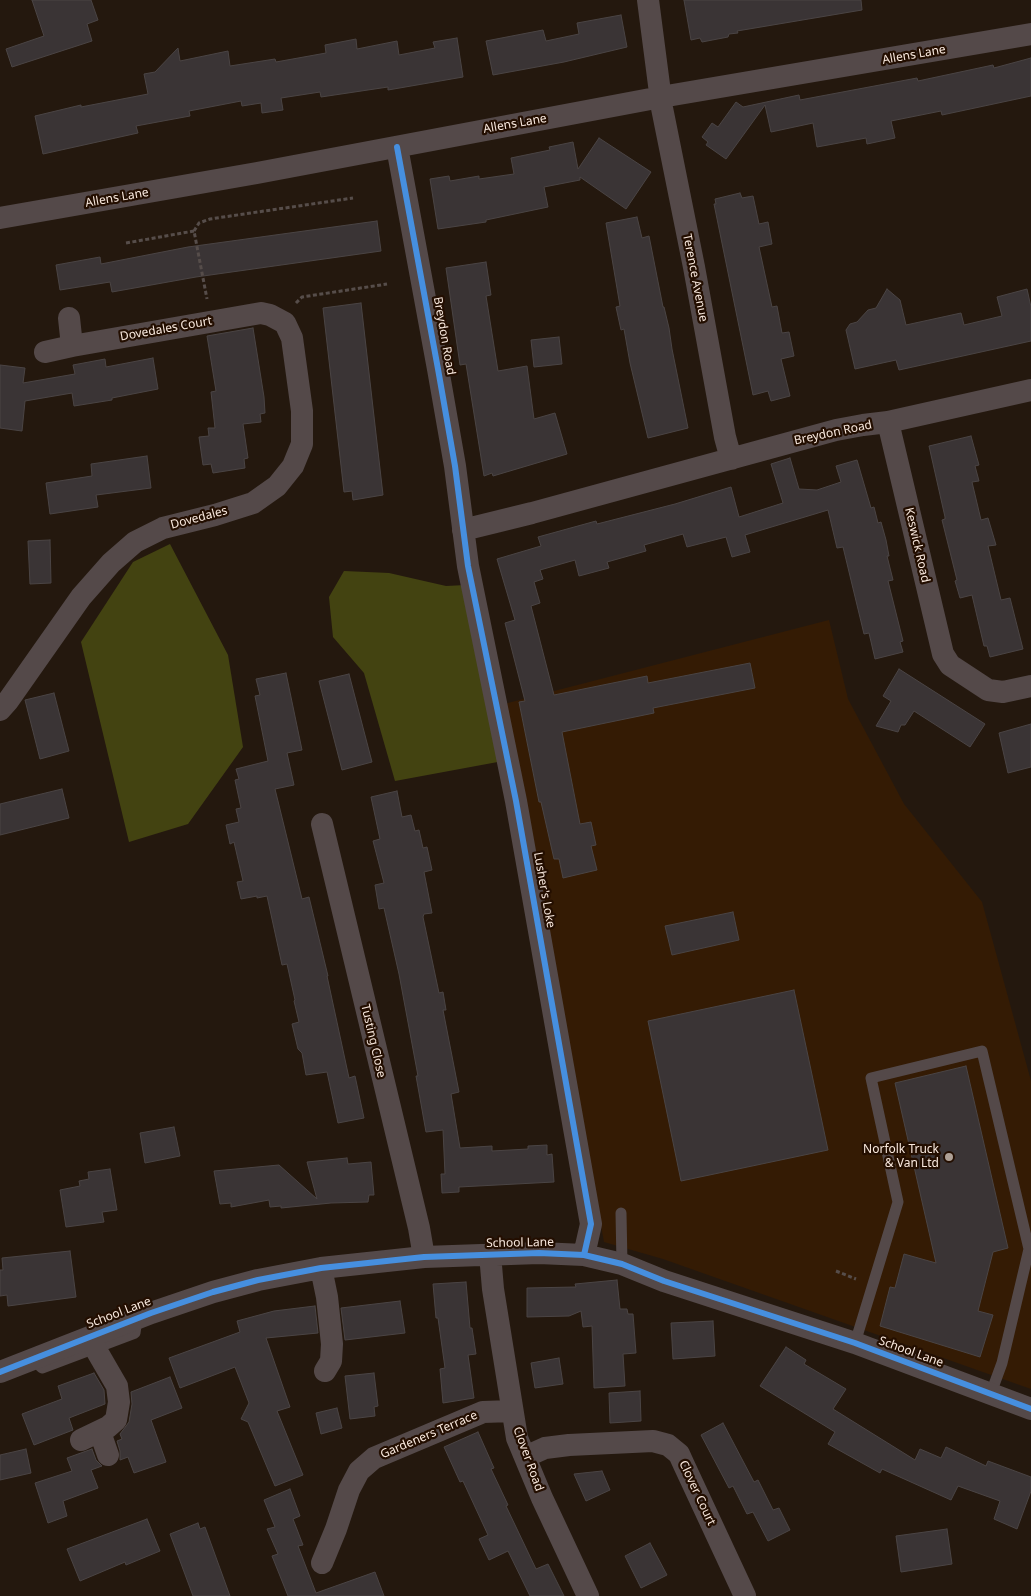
<!DOCTYPE html>
<html>
<head>
<meta charset="utf-8">
<style>
  body { margin:0 }
  canvas { display:block; background:#24180e }
</style>
</head>
<body>
<canvas width="1031" height="1596"></canvas>
<script>
const c = document.querySelector('canvas').getContext('2d');
c.lineJoin = 'round';
function fill(path, color) { c.fillStyle = color; c.fill(path, 'evenodd'); }
const shape = rows => new Path2D(rows.map(r => 'M' + r).join(''));
function trace(path, color, width, dash) { c.strokeStyle = color; c.lineWidth = width; c.lineCap = dash ? 'butt' : 'round'; c.setLineDash(dash || []); c.stroke(path); }
function write(font, color, halo, rows, align = 'center') {
  c.font = font + ' "Noto Sans",sans-serif'; c.lineWidth = 4.5; c.setLineDash([]); c.textBaseline = 'middle'; c.strokeStyle = halo; c.fillStyle = color; for (const [text, x, y, turn = 0] of rows) {
    c.save(); c.translate(x, y); c.rotate((+turn || 0) * Math.PI / 180); c.textAlign = isNaN(turn) ? turn : align; if (halo) c.strokeText(text, 0, 0); c.fillText(text, 0, 0); c.restore();
  }
}
const built = shape([
  [829,620,848,699,904,804,982,902,1031,1081,1031,1389,663,1259,604,1242,504,704]
]);
const forest = shape([
  [170,544,228,655,243,747,188,824,129,842,81,642,133,562],
  [344,571,389,573,446,586,466,585,503,761,395,781,364,673,333,637,329,597]
]);
const building = shape([
  [32,0,91,0,98,20,87,24,92,41,12,67,6,49,44,36,32,0],
  [684,0,861,0,862,10,737,31,738,33,729,34,728,37,702,42,700,38,691,40,684,0],
  [621,15,627,47,564,62,493,75,486,41,543,30,546,41,579,34,577,23,621,15],
  [457,38,463,77,388,90,388,87,321,97,320,92,281,98,283,110,262,113,261,103,242,106,241,101,189,111,190,116,136,126,138,133,43,154,35,116,81,105,81,107,148,94,144,74,155,72,178,48,180,61,228,51,230,66,275,59,276,62,326,53,325,45,356,39,357,49,397,41,399,55,435,48,433,42,457,38],
  [1031,58,1031,96,942,115,941,111,891,121,895,138,867,144,866,138,817,147,813,123,771,132,765,105,726,159,706,145,708,142,702,137,712,123,718,127,736,102,743,107,799,95,800,100,917,78,918,81,993,65,994,68,1031,58],
  [599,138,651,172,626,209,580,177,580,180,544,187,548,207,486,220,486,222,438,229,430,179,449,176,450,181,479,176,479,179,514,174,511,158,550,150,549,147,573,142,578,169,599,138],
  [740,193,742,198,753,196,759,224,768,222,772,244,759,247,772,307,777,306,782,333,789,332,794,356,781,359,790,396,771,401,768,391,753,395,714,204,716,204,715,199,740,193],
  [637,217,642,238,649,236,663,307,664,307,669,328,672,349,688,428,648,438,630,363,624,329,621,330,616,307,620,306,606,223,637,217],
  [377,221,381,251,196,277,112,292,110,282,60,290,56,265,100,257,101,264,188,247,377,221],
  [486,262,491,295,486,296,498,371,527,366,534,419,555,413,567,454,493,476,492,473,484,476,466,364,460,365,446,268,486,262],
  [887,289,900,300,906,325,961,313,964,325,1002,316,997,297,1027,289,1031,307,1031,341,899,370,896,360,855,369,846,330,850,324,857,322,868,310,876,308,887,289],
  [361,303,383,495,353,500,352,491,344,492,323,308,361,303],
  [253,328,264,397,265,413,260,414,261,422,243,424,248,458,244,459,245,468,213,473,211,464,203,465,199,437,209,436,208,428,215,428,211,392,216,391,207,336,253,328],
  [559,337,562,364,534,367,531,340,559,337],
  [153,358,158,389,112,398,112,400,74,406,72,393,25,401,22,431,0,428,0,365,25,368,23,383,75,374,73,365,105,359,106,367,153,358],
  [971,436,979,465,975,466,979,481,972,482,981,520,988,518,996,545,988,546,1001,600,1010,598,1023,649,990,657,987,646,984,646,972,595,960,598,955,581,957,580,942,520,945,519,945,517,929,446,971,436],
  [147,456,151,488,96,495,98,507,50,514,46,483,92,476,91,464,147,456],
  [790,458,799,489,817,490,841,482,836,466,857,460,871,508,874,507,878,523,881,522,886,540,889,556,887,556,893,580,888,581,903,641,900,642,903,652,875,659,869,633,864,634,843,547,837,548,828,510,745,535,750,552,732,557,726,537,687,547,683,534,644,545,646,551,607,562,609,568,579,576,575,560,540,570,543,579,534,582,540,603,531,606,554,695,647,676,648,683,750,663,755,688,653,708,654,713,562,732,580,824,591,822,596,845,591,846,597,870,563,878,559,859,554,859,541,802,539,802,519,702,525,701,505,623,515,620,497,559,541,546,538,537,596,521,597,524,675,504,731,487,739,517,783,503,771,464,790,458],
  [50,540,51,583,30,584,28,541,50,540],
  [899,669,985,724,970,747,914,711,905,725,901,725,898,732,876,726,891,701,883,696,899,669],
  [286,673,302,750,287,753,294,785,275,789,302,899,309,897,328,976,327,976,349,1078,355,1076,364,1118,338,1123,327,1072,306,1075,302,1053,298,1049,292,1024,299,1022,294,1001,295,1000,287,964,282,965,267,896,257,898,257,896,241,899,237,882,243,881,234,842,230,844,226,825,239,822,236,809,241,808,235,780,239,779,236,769,268,761,255,696,260,695,256,679,286,673],
  [349,674,372,762,342,770,319,681,349,674],
  [54,693,69,751,40,759,25,700,54,693],
  [1031,724,1031,767,1008,773,999,733,1031,724],
  [62,789,69,818,0,835,0,804,62,789],
  [397,791,402,817,411,815,415,831,419,830,423,848,427,847,432,870,424,872,432,913,424,914,423,917,439,993,443,992,446,1010,443,1010,459,1092,451,1094,460,1148,492,1146,492,1151,528,1149,528,1146,547,1145,547,1155,552,1154,554,1182,459,1187,459,1192,442,1193,441,1174,445,1174,443,1130,426,1132,416,1076,418,1076,399,974,384,908,379,909,375,885,384,883,373,841,380,839,371,797,397,791],
  [733,912,739,940,672,955,665,926,733,912],
  [794,990,828,1150,681,1181,648,1021,794,990],
  [966,1066,1008,1248,993,1252,978,1311,993,1315,980,1357,880,1326,890,1287,895,1288,904,1254,936,1263,895,1083,966,1066],
  [174,1127,180,1156,145,1163,140,1133,174,1127],
  [347,1158,348,1164,371,1162,374,1195,369,1195,368,1202,331,1203,281,1208,281,1206,270,1207,269,1200,231,1207,231,1203,220,1204,214,1171,279,1165,317,1199,307,1162,347,1158],
  [110,1169,117,1210,102,1212,104,1222,66,1227,60,1190,80,1186,79,1181,89,1179,88,1172,110,1169],
  [70,1251,76,1297,8,1306,7,1295,0,1296,0,1270,3,1270,2,1258,70,1251],
  [617,1280,620,1309,627,1309,628,1314,633,1314,636,1353,623,1354,625,1386,594,1388,592,1326,583,1327,581,1311,569,1316,527,1317,527,1288,576,1287,575,1284,617,1280],
  [466,1282,470,1328,472,1328,476,1354,468,1355,474,1398,443,1403,440,1369,445,1368,438,1318,436,1318,433,1284,466,1282],
  [400,1301,405,1333,345,1340,341,1308,400,1301],
  [315,1306,318,1333,266,1338,290,1407,277,1411,303,1475,275,1486,248,1422,241,1419,249,1403,235,1367,180,1388,169,1358,240,1332,237,1321,274,1311,315,1306],
  [713,1321,715,1356,673,1359,671,1323,713,1321],
  [786,1347,806,1360,804,1364,846,1389,833,1409,915,1460,920,1449,941,1458,946,1447,986,1466,988,1461,1031,1477,1031,1491,1017,1529,994,1519,1000,1501,958,1486,951,1500,882,1469,880,1473,828,1444,835,1432,760,1386,786,1347],
  [559,1358,563,1384,535,1388,531,1363,559,1358],
  [94,1373,104,1390,105,1404,69,1418,73,1430,34,1445,22,1414,62,1399,58,1386,94,1373],
  [374,1373,378,1406,374,1407,375,1416,350,1419,345,1376,374,1373],
  [170,1377,182,1408,151,1420,166,1462,134,1473,128,1457,120,1460,120,1451,117,1441,122,1439,120,1434,129,1422,132,1404,131,1392,170,1377],
  [640,1391,641,1421,610,1423,609,1393,640,1391],
  [337,1408,342,1428,321,1434,316,1413,337,1408],
  [723,1423,754,1482,758,1480,773,1510,779,1508,790,1530,768,1541,753,1512,747,1514,733,1486,729,1488,701,1435,723,1423],
  [478,1432,494,1468,491,1469,508,1505,506,1506,536,1569,548,1564,564,1596,530,1596,508,1551,489,1560,479,1539,488,1535,463,1481,460,1482,444,1447,478,1432],
  [26,1449,31,1473,0,1480,0,1455,26,1449],
  [92,1449,96,1460,102,1466,91,1470,98,1488,63,1501,67,1516,48,1523,35,1483,72,1471,67,1458,92,1449],
  [602,1471,610,1490,586,1501,574,1474,602,1471],
  [290,1489,300,1516,293,1519,303,1545,298,1546,316,1593,375,1572,384,1596,288,1596,272,1556,278,1554,267,1529,275,1527,264,1500,290,1489],
  [147,1519,160,1551,126,1565,125,1562,80,1581,67,1549,147,1519],
  [198,1523,200,1529,205,1527,230,1596,193,1596,170,1534,198,1523],
  [947,1529,952,1564,901,1572,896,1536,947,1529],
  [650,1543,667,1575,641,1588,625,1556,650,1543]
]);
const path = shape([
  [194,231,199,223,210,219,353,198],
  [126,243,194,231,207,299],
  [296,303,302,297,387,284],
  [836,1271,856,1279]
]);
const service = shape([
  [621,1213,622,1264],
  [855,1343,898,1202,871,1078,982,1051,1029,1249,1002,1363,991,1393],
  [32,1359,42,1368,135,1333,137,1318]
]);
const minor = shape([
  [648,0,662,108,694,267,725,437,731,459],
  [397,147,438,369,455,466,468,566,516,801,591,1224,584,1255],
  [0,218,257,173,661,97,1031,34],
  [69,318,72,346],
  [888,422,943,654,950,665,988,690,1003,692,1031,686],
  [463,530,532,513,836,430,863,425,888,422,1031,390],
  [0,710,8,701,81,597,111,563,135,542,163,528,215,515,253,503,277,486,293,466,302,444,302,411,292,338,285,323,270,315,261,313,72,346,45,352],
  [322,824,419,1228,424,1257],
  [490,1254,493,1289,517,1438,542,1498,588,1596],
  [321,1268,327,1297,332,1344,331,1361,325,1371],
  [0,1372,151,1313,213,1292,258,1280,321,1268,424,1257,539,1253,584,1255,622,1264,664,1281,855,1343,1031,1409],
  [100,1432,108,1455],
  [81,1440,108,1427,116,1420,119,1402,117,1386,95,1348],
  [525,1457,545,1448,569,1445,653,1441,668,1445,679,1454,684,1465,745,1596],
  [322,1563,336,1529,349,1490,359,1471,374,1458,483,1412,512,1411]
]);
const cycleway = shape([
  [397,147,438,369,455,466,468,566,516,801,591,1224,584,1255],
  [0,1372,151,1313,213,1292,258,1280,321,1268,424,1257,539,1253,584,1255,622,1264,664,1281,855,1343,1031,1409]
]);
const markers = [
  [949,1157,5,"#aea095"]
];
const streetNames = [
  ["Allens Lane",914,55,-10],
  ["Allens Lane",515,124,-10],
  ["Allens Lane",117,198,-10],
  ["Terence Avenue",695,278,79],
  ["Dovedales Court",166,329,-10],
  ["Breydon Road",444,336,80],
  ["Breydon Road",833,433,-12],
  ["Dovedales",199,518,-15],
  ["Keswick Road",917,545,77],
  ["Lusher's Loke",544,890,80],
  ["Tusting Close",373,1041,77],
  ["School Lane",520,1243,-1],
  ["School Lane",119,1313,-21],
  ["School Lane",911,1352,20],
  ["Gardeners Terrace",429,1435,-23],
  ["Clover Road",528,1459,70],
  ["Clover Court",697,1493,65]
];
const poiNames = [
  ["Norfolk Truck",939,1150],
  ["& Van Ltd",939,1164]
];
fill(built, '#341b04');
fill(forest, '#434311');
fill(building, '#3a3435');
trace(building, '#4a4444', 1);
trace(path, '#564d4a', 3, [4, 2.5]);
trace(service, '#544949', 11);
trace(minor, '#544949', 22);
trace(cycleway, '#468fdf', 6);
for (const [x, y, r, color] of markers) { const dot = new Path2D(); dot.arc(x, y, r, 0, 2 * Math.PI); c.fillStyle = color; c.fill(dot); trace(dot, '#230e00', 2); }
write('12px', '#f9e9de', '#230e00', streetNames);
write('12px', '#f9e9de', '#230e00', poiNames, 'right');
</script>
</body>
</html>
